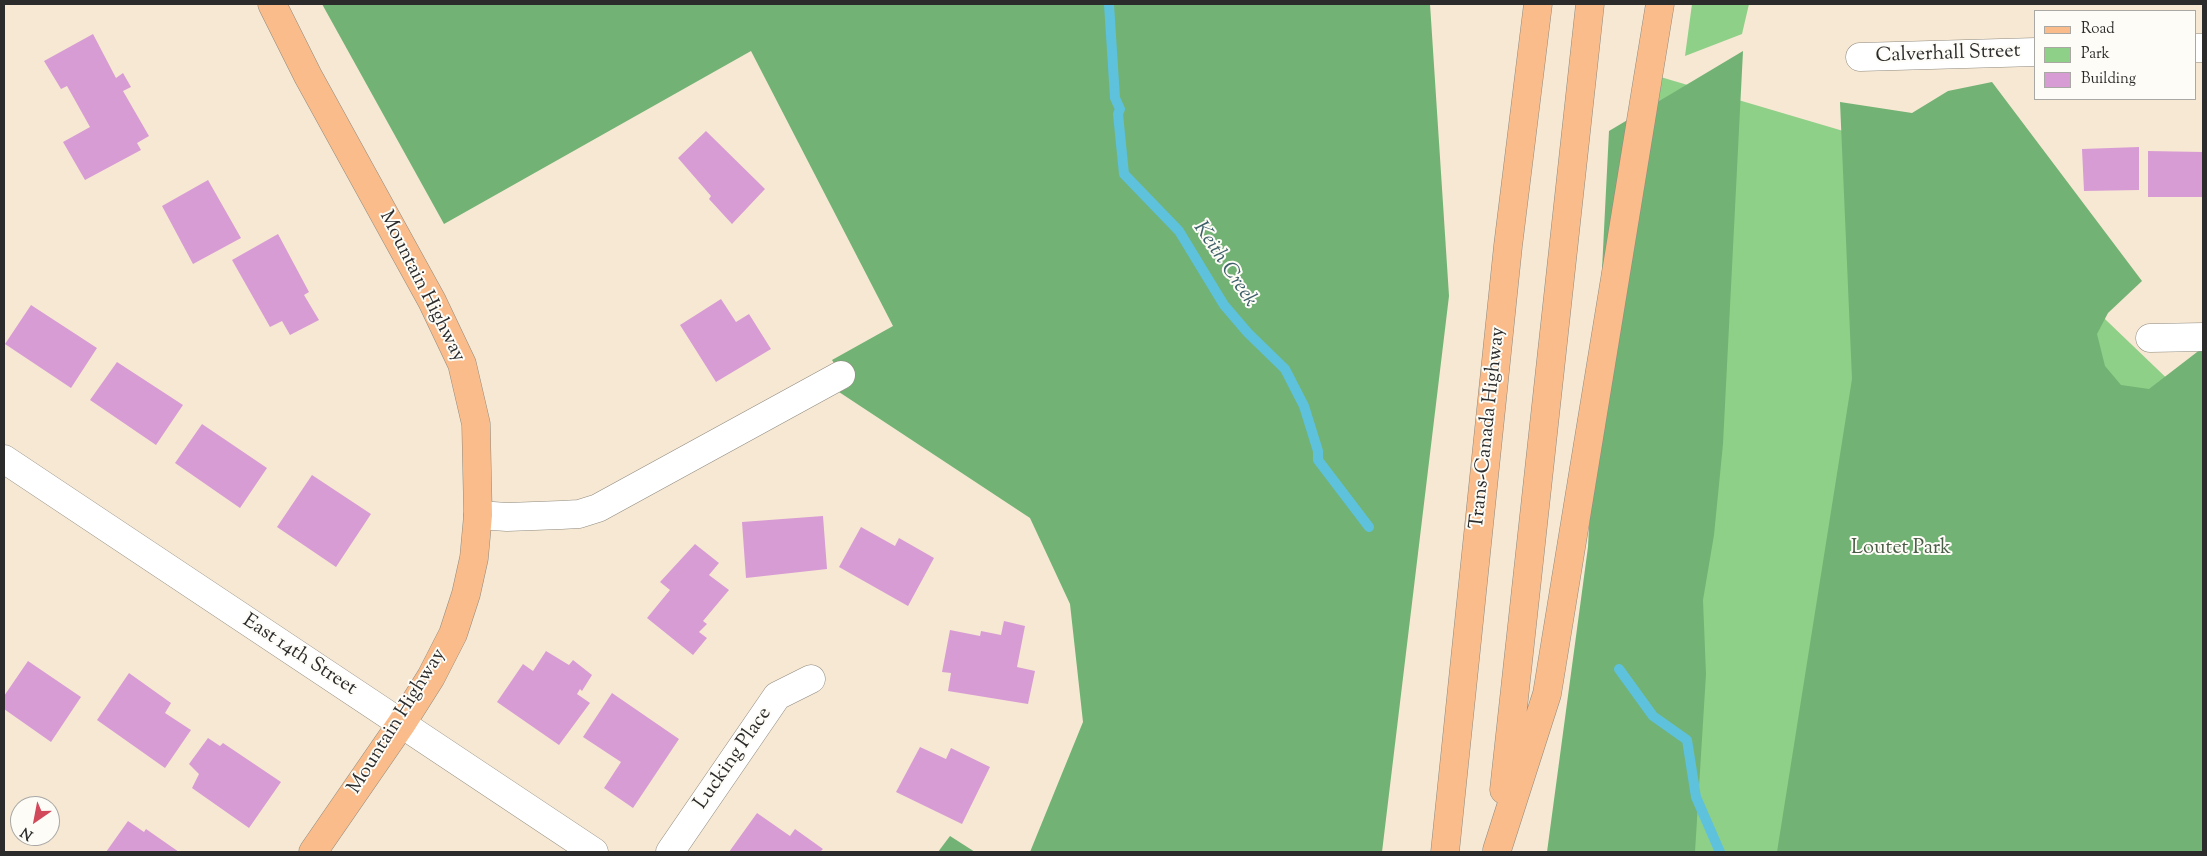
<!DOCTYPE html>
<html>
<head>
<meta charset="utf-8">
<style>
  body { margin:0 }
  #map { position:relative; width:2207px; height:856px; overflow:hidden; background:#f6e8d3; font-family:"Sorts Mill Goudy",serif }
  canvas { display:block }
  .frame { position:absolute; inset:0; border:5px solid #2b2b2b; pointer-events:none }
  .legend { position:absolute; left:2034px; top:10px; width:162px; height:90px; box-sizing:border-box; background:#fdfcf7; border:1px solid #a9a8a5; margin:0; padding:6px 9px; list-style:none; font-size:15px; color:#2b2b2b }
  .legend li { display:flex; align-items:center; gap:10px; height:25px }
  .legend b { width:25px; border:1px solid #a9a8a5 }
  .north { position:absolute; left:10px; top:796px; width:50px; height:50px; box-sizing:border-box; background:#fdfcf7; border:1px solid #a9a8a5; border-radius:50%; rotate:213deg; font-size:14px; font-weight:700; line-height:20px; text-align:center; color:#2b2b2b }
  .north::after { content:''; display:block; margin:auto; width:18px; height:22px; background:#d1495b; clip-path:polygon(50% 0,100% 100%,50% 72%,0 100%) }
</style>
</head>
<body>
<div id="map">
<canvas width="2207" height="856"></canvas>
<div class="frame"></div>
<ul class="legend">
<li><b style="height:6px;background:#f9bc8a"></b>Road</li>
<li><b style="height:14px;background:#8ed088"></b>Park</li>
<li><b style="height:14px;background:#d89cd4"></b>Building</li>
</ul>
<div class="north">N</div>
</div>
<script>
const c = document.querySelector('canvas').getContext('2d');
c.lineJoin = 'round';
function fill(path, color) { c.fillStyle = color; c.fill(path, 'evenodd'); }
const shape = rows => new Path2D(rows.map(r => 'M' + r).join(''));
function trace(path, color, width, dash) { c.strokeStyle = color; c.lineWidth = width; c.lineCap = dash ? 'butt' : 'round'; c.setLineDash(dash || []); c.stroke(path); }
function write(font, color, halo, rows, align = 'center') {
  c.font = font + ' "Sorts Mill Goudy",serif'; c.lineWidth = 4; c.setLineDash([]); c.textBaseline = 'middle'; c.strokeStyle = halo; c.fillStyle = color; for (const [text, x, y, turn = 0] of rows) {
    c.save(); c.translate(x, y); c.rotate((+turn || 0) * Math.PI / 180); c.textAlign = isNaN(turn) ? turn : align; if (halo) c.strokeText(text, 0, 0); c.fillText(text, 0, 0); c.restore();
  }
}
const green = shape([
  [1692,4,1749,4,1742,34,1685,56],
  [1647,73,1938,159,2203,413,2203,852,1565,852]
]);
const forest = shape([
  [322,4,1430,4,1449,296,1382,852,1030,852,1083,722,1070,604,1030,518,839,392,849,387,832,360,893,326,751,51,444,224],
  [1743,51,1723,444,1714,535,1703,600,1706,674,1695,852,1547,852,1588,547,1609,131],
  [1992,82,2142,281,2108,313,2097,334,2105,366,2121,385,2149,389,2201,349,2203,353,2203,852,1777,852,1852,379,1840,102,1912,113,1948,91],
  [950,836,975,852,938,852]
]);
const stream = shape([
  [1109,4,1115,98,1120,109,1118,114,1124,174,1179,231,1224,305,1248,333,1285,369,1304,406,1318,451,1318,460,1369,527],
  [1619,669,1653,716,1687,740,1696,797,1720,852]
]);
const building = shape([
  [93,34,116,78,123,73,131,87,123,91,149,136,137,143,141,150,85,180,63,142,90,127,67,86,61,89,44,61],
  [706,131,765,189,732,224,709,199,711,196,678,158],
  [2139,147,2139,190,2084,191,2082,149],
  [2148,151,2203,152,2203,197,2148,197],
  [208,180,241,238,193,264,162,206],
  [278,234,309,292,304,295,319,320,290,335,282,321,270,327,232,260],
  [721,299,736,322,749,314,771,349,716,382,680,325],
  [31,305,97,348,71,388,5,344],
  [117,362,183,405,156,445,90,400],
  [202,424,267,468,240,508,175,463],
  [312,475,371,514,336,567,277,527],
  [823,516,827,569,746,578,742,522],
  [861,527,895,546,899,538,934,558,908,606,839,567],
  [695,544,719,563,709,575,729,590,703,621,707,624,699,632,707,638,693,655,647,618,670,590,660,582],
  [1004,621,1025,626,1017,667,1035,671,1028,704,948,691,951,673,942,672,950,630,980,636,981,631,1001,635],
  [546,651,569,665,573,660,592,675,582,691,580,689,577,694,590,703,559,745,497,702,523,664,533,671],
  [28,661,81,697,51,742,4,709,4,696],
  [129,673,171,703,165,713,191,730,165,768,97,720],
  [612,693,679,739,633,808,604,788,621,762,583,737],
  [208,738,220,746,223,743,281,782,249,828,192,788,199,774,189,764],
  [920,747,946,759,951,748,990,767,962,824,896,792],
  [757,813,790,836,795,829,823,849,820,852,729,852],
  [128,821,144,832,146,829,179,852,106,852]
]);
const minor = shape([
  [2196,48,2203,48],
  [1860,57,2036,52],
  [2150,338,2203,337],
  [4,459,594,852],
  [478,515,507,517,561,515,579,514,598,508,841,375],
  [670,852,777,696,811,679]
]);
const major = shape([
  [272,4,308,76,432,301,462,364,476,424,478,515,474,558,466,594,453,634,431,677,402,723,313,852]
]);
const highway = shape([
  [1504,790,1590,4],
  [1497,850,1547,694,1660,4],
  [1445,852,1508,246,1538,4]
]);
const streetNames = [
  ["Calverhall Street",1948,55,-2],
  ["Mountain Highway",421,287,63],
  ["Trans-Canada Highway",1489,428,-84],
  ["East 14th Street",299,656,33],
  ["Mountain Highway",398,722,-58],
  ["Lucking Place",734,759,-55]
];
const parkNames = [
  ["Loutet Park",1901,550]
];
const waterNames = [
  ["Keith Creek",1224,265,56]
];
fill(green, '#8ed088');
fill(forest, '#72b274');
trace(stream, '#5ec2dc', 10);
fill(building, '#d89cd4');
trace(minor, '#908a7f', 29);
trace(major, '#908a7f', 29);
trace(highway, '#908a7f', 29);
trace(minor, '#fff', 28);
trace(major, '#f9bc8a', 28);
trace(highway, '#f9bc8a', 28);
write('20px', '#2b2b2b', '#fdfcf7', streetNames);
write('20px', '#495d47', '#fdfcf7', parkNames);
write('italic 21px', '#3d6069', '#fdfcf7', waterNames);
</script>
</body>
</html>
